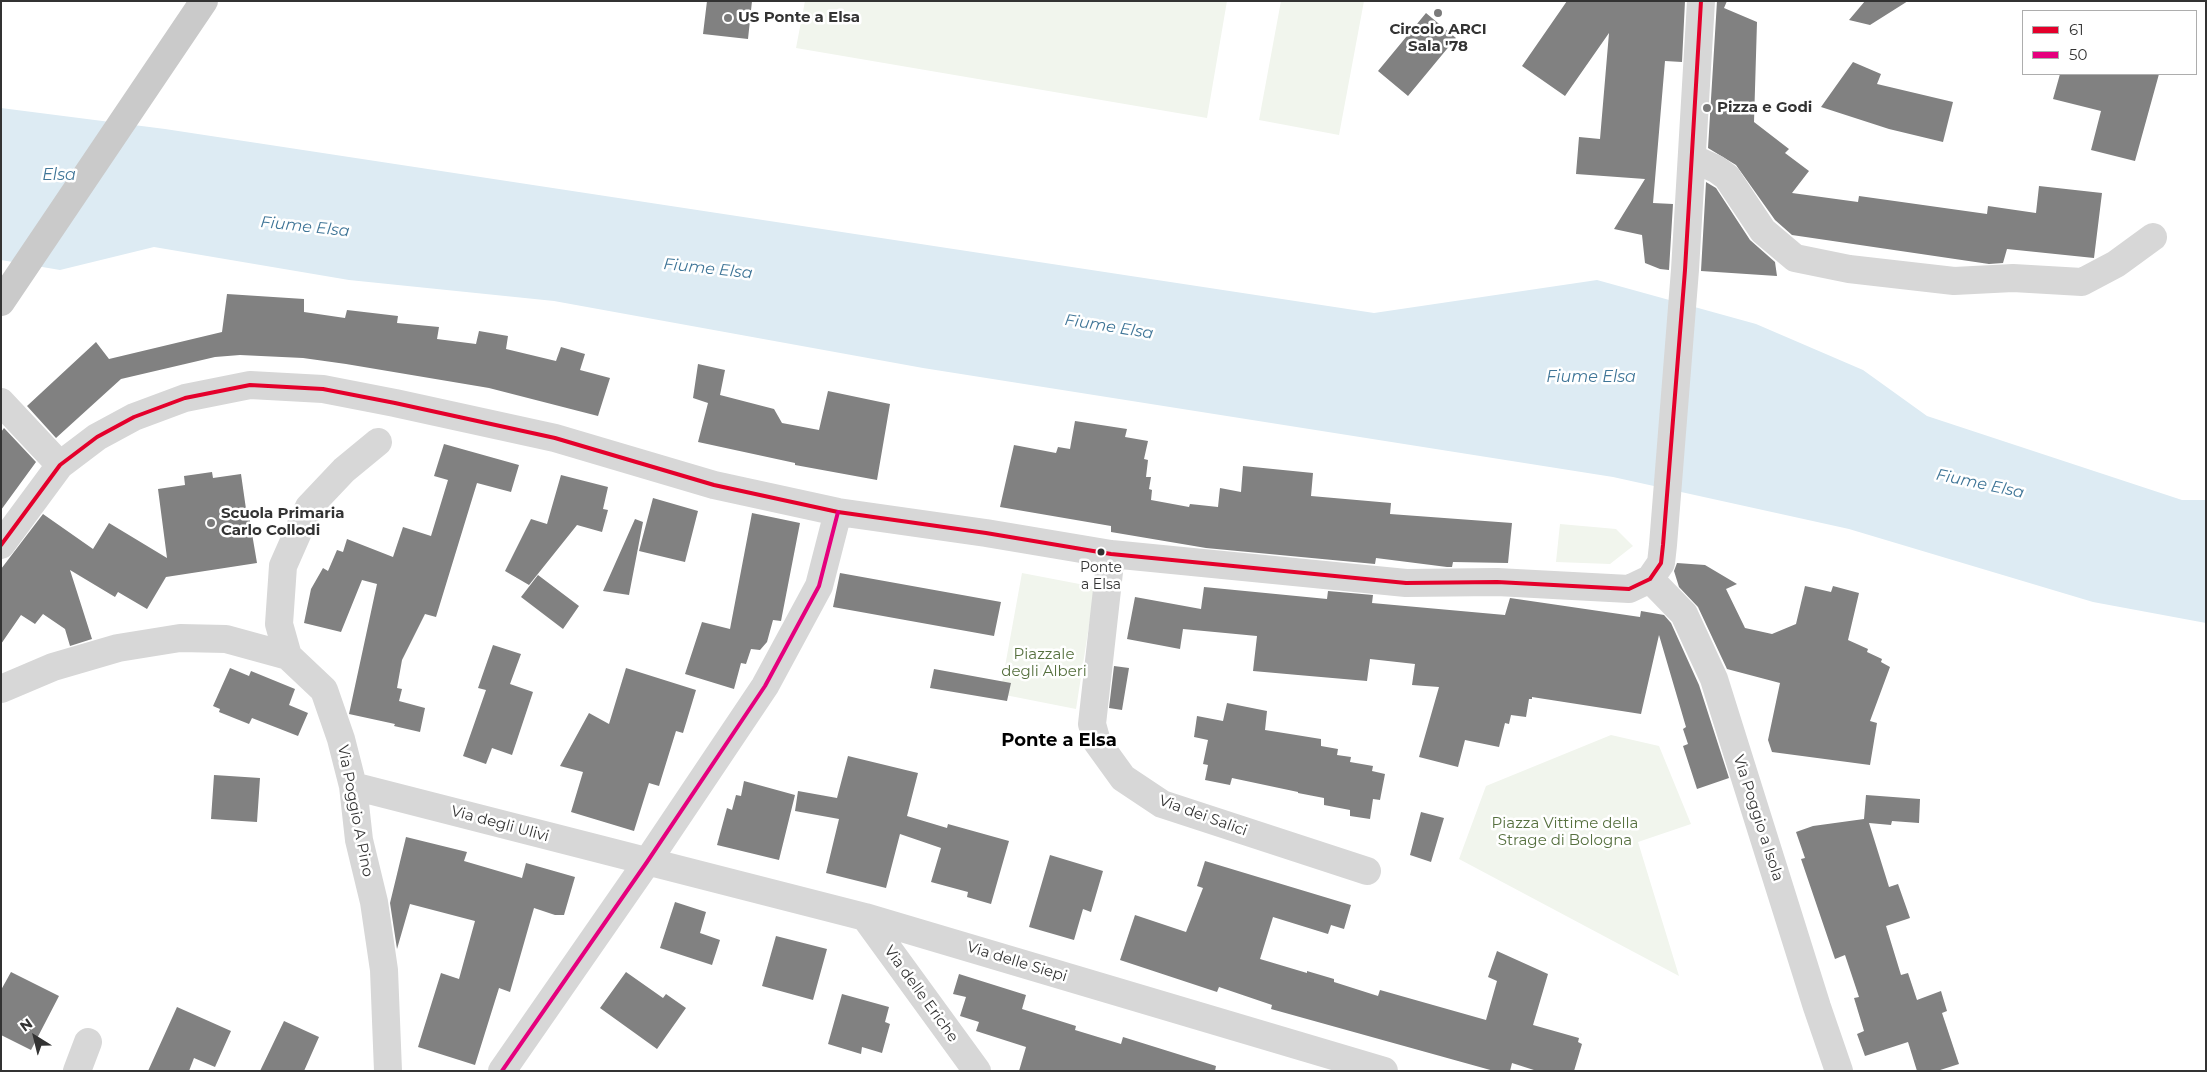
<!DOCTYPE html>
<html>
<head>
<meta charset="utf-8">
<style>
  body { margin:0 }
  #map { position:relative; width:2207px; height:1072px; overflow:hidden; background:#fff; font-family:Montserrat,sans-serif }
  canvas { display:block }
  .frame { position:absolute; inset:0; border:2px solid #333; pointer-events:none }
  .legend { position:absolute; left:2022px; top:10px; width:175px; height:65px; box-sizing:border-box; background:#fff; border:1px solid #adadad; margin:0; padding:6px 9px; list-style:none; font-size:15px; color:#333 }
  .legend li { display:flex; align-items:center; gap:10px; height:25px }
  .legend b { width:25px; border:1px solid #adadad }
  .north { position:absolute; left:10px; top:1012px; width:50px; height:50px; -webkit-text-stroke:4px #fff; paint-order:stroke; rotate:324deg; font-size:14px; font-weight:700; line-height:20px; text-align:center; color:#333 }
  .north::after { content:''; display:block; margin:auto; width:18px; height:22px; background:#333; clip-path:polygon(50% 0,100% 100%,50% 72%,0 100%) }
</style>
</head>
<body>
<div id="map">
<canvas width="2207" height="1072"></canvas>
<div class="frame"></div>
<ul class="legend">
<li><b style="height:6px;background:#e4002b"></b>61</li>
<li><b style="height:6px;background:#e5007d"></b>50</li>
</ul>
<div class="north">N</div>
</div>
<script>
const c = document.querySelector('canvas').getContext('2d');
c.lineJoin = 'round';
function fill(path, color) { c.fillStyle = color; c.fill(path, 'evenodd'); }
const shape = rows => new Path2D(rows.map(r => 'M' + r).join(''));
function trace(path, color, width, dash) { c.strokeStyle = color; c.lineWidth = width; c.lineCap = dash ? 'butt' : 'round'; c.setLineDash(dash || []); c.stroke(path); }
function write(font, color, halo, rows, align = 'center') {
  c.font = font + ' Montserrat,sans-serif'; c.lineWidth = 5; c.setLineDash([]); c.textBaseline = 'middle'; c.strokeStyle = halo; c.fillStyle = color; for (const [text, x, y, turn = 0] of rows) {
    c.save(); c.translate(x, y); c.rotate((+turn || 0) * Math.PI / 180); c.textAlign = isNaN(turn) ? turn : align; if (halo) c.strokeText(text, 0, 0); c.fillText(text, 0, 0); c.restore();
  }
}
const green = shape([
  [805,1,1227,1,1207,118,796,48],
  [1281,1,1364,1,1339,135,1259,120],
  [1560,524,1616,529,1633,546,1610,564,1556,562],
  [1022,573,1095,587,1076,709,1000,694],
  [1611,735,1659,746,1691,824,1638,842,1679,976,1459,859,1486,786]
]);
const water = shape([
  [1,108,165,129,1374,313,1597,280,1756,324,1863,370,1927,416,2182,500,2206,500,2206,623,2093,602,1849,529,1613,477,923,368,554,301,349,280,154,247,60,270,1,260]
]);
const building = shape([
  [707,1,752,1,748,39,703,34],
  [1567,1,1685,1,1682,62,1665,61,1653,203,1673,204,1669,270,1660,269,1645,263,1642,235,1614,229,1645,179,1576,174,1579,137,1600,139,1609,33,1565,96,1522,66],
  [1717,1,1727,1,1724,8,1757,22,1754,122,1789,149,1785,153,1809,171,1792,193,1858,202,1859,196,1987,214,1988,206,2036,213,2039,186,2102,193,2094,258,2007,249,2003,263,1989,264,1792,235,1775,220,1736,165,1708,148],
  [1865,1,1908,1,1870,25,1849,20],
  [1426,13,1456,38,1408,96,1378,71],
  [1853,62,1881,74,1877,84,1953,102,1943,142,1889,129,1821,107],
  [2060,74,2159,74,2135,161,2091,150,2101,111,2053,99],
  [1706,182,1716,188,1750,240,1775,262,1777,276,1701,271],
  [227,294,304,299,304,312,345,318,347,310,398,316,397,323,439,327,437,339,476,344,479,331,508,336,506,349,556,361,561,347,585,354,580,370,610,378,598,416,489,388,346,364,303,358,240,355,215,357,121,379,56,438,27,406,96,342,109,359,222,332],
  [698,364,725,370,720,395,774,409,782,423,819,430,828,391,890,404,877,480,795,465,795,463,698,442,708,403,693,398],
  [1075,421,1127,429,1125,437,1148,441,1144,459,1148,460,1146,477,1151,477,1149,489,1152,490,1151,500,1189,507,1190,504,1218,507,1220,488,1241,492,1243,466,1313,473,1311,496,1391,503,1390,514,1512,523,1508,563,1453,562,1452,567,1447,567,1376,558,1375,564,1206,548,1111,532,1111,526,1000,507,1014,445,1056,453,1058,447,1070,449],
  [4,428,36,462,1,510,1,432],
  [444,444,519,465,511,492,477,483,436,617,425,614,402,660,397,688,402,689,399,701,425,708,420,732,394,726,395,724,349,714,377,584,362,580,341,632,304,623,311,589,323,568,328,571,337,550,343,552,347,539,393,557,403,527,431,536,448,480,434,476],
  [212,472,213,478,241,474,247,516,249,516,257,563,166,577,147,609,118,592,115,597,70,570,92,639,70,646,65,629,43,614,35,624,21,615,1,644,1,569,43,514,93,549,109,523,167,558,158,489,185,485,184,476],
  [561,475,608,487,603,509,608,510,602,532,577,525,529,585,505,571,531,519,547,524],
  [653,498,698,511,685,562,639,551],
  [752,513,800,523,781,621,773,620,767,642,760,650,751,649,746,664,741,663,734,689,685,674,702,622,730,629],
  [635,519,643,522,629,595,603,591],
  [1677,563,1705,565,1737,584,1726,589,1745,628,1772,634,1796,624,1805,586,1831,592,1833,586,1859,593,1848,640,1868,649,1867,652,1882,659,1881,662,1890,667,1870,721,1877,723,1870,765,1772,752,1768,740,1780,683,1727,669,1698,607,1679,587,1674,571],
  [840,573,1001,602,994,636,833,607],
  [538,575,579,606,563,629,521,597],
  [1204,587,1327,599,1328,591,1373,595,1372,603,1505,615,1510,598,1640,617,1641,611,1664,615,1671,623,1699,685,1729,778,1697,789,1683,746,1688,744,1683,729,1686,727,1659,635,1641,714,1532,697,1532,699,1529,699,1526,717,1511,715,1509,724,1505,723,1499,747,1465,740,1458,767,1419,757,1439,687,1412,685,1415,664,1370,659,1367,681,1298,675,1253,671,1257,636,1183,629,1180,649,1127,639,1135,597,1201,609],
  [493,645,521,654,510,684,533,692,512,755,492,748,486,764,463,756,486,690,478,688],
  [1114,666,1129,668,1122,710,1109,708],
  [230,668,249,676,251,671,295,689,289,705,308,713,298,736,252,718,249,724,219,712,220,709,213,706],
  [626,668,696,690,683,733,676,731,659,786,649,783,634,831,571,812,583,772,560,766,589,713,609,724],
  [934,669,1011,683,1007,701,930,688],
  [1227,703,1267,711,1265,730,1321,739,1321,746,1338,749,1337,755,1351,757,1350,762,1373,766,1372,771,1385,774,1380,800,1373,799,1370,819,1350,816,1350,810,1324,805,1324,798,1298,793,1298,792,1232,778,1230,785,1205,780,1208,765,1203,764,1208,740,1194,737,1197,716,1223,721],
  [848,756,918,773,907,816,947,828,948,824,1009,841,991,904,967,897,968,892,931,882,941,848,900,834,886,888,826,873,839,819,795,811,798,791,837,798],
  [214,775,260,778,257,822,211,819],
  [744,781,795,795,779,860,717,845,727,808,732,810,736,795,741,796],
  [1866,795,1920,799,1919,823,1892,821,1891,825,1869,823,1889,887,1898,884,1910,918,1886,926,1901,975,1908,973,1917,1000,1941,991,1947,1011,1942,1013,1959,1064,1937,1071,1917,1071,1908,1042,1865,1056,1857,1034,1864,1031,1854,998,1859,997,1845,955,1835,959,1801,859,1805,858,1796,832,1813,826,1864,819],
  [1421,812,1444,818,1431,862,1410,855],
  [406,837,467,852,464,861,522,878,526,863,575,877,564,915,555,915,534,908,510,992,499,988,475,1065,418,1047,441,973,459,979,475,921,410,904,397,949,390,903],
  [1050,855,1103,871,1091,912,1083,909,1074,940,1029,927],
  [1205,861,1351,905,1344,929,1331,925,1328,934,1273,917,1260,959,1307,973,1307,971,1334,979,1334,982,1378,996,1380,990,1486,1020,1497,981,1488,977,1497,951,1548,974,1533,1025,1579,1038,1578,1042,1582,1044,1574,1071,1537,1071,1512,1063,1510,1071,1494,1071,1271,1009,1272,1005,1219,987,1217,992,1120,960,1135,915,1186,932,1203,888,1197,886],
  [675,902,706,912,700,933,720,940,712,965,660,948],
  [776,936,827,949,813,1000,762,986],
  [11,972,59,996,31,1050,1,1035,1,990],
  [626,972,663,998,666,994,686,1008,657,1049,600,1008],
  [959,974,1026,995,1022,1009,1076,1026,1075,1030,1121,1044,1123,1037,1216,1066,1215,1071,1019,1071,1026,1047,976,1031,979,1022,960,1016,966,997,953,994],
  [842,994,889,1007,885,1022,890,1024,882,1053,862,1047,861,1054,828,1044],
  [177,1007,231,1031,215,1067,194,1058,189,1071,148,1071],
  [284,1021,319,1037,304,1071,260,1071]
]);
const minor = shape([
  [1692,158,1716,169,1727,177,1763,231,1795,258,1849,269,1954,281,2013,278,2082,282,2116,264,2153,237],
  [1,402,60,465],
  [1,545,60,465,97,437,134,417,185,398,250,385,323,389,395,403,555,438,714,485,838,512,986,533,1111,554,1406,583,1497,582,1629,589,1650,579,1661,563,1663,545,1685,270,1701,1],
  [1111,554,1092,724,1097,742,1123,778,1162,804,1367,871],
  [1650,579,1684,614,1714,679,1817,1007,1839,1071],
  [288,656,279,624,283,566,309,507,344,470,378,442],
  [1,689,53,667,118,648,180,638,226,639,288,656,324,690,341,739,353,786,359,840,374,902,384,970,388,1071],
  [353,786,865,917,1384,1071],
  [865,917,977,1071],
  [77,1071,88,1042],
  [502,1071,647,862,765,686,819,586,838,512]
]);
const major = shape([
  [1,302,204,1]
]);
const bus1 = shape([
  [1,545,60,465,97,437,134,417,185,398,250,385,323,389,395,403,555,438,714,485,838,512,986,533,1111,554,1406,583,1497,582,1629,589,1650,579,1661,563,1663,545,1685,270,1701,1]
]);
const bus2 = shape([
  [502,1071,647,862,765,686,819,586,838,512]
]);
const markers = [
  [1438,13,5,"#7a7a7a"],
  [728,18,5,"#7a7a7a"],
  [1707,108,5,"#7a7a7a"],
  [211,523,5,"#7a7a7a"],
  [1101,552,4.5,"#333"]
];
const busNames = [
  ["Ponte",1101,568],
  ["a Elsa",1101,585]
];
const poiNames = [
  ["US Ponte a Elsa",738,18],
  ["Circolo ARCI",1438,30,"center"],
  ["Sala '78",1438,47,"center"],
  ["Pizza e Godi",1717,108],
  ["Scuola Primaria",221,514],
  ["Carlo Collodi",221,531]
];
const parkNames = [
  ["Piazzale",1044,655],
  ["degli Alberi",1044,672],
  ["Piazza Vittime della",1565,824],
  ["Strage di Bologna",1565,841]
];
const streetNames = [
  ["Via Poggio A Pino",355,811,79],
  ["Via dei Salici",1203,816,20],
  ["Via Poggio a Isola",1758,818,72],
  ["Via degli Ulivi",500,824,15],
  ["Via delle Siepi",1017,962,17],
  ["Via delle Eriche",921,994,54]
];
const waterNames = [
  ["Elsa",59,175],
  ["Fiume Elsa",305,227,6],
  ["Fiume Elsa",708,269,6],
  ["Fiume Elsa",1109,327,9],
  ["Fiume Elsa",1591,377],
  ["Fiume Elsa",1980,484,12]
];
const quarterNames = [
  ["Ponte a Elsa",1059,741]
];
fill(green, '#f1f5ed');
fill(water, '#ddebf3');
fill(building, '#818181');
trace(minor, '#d7d7d7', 28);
trace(major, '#cacaca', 28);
trace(bus1, '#e4002b', 4);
trace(bus2, '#e5007d', 4);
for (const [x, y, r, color] of markers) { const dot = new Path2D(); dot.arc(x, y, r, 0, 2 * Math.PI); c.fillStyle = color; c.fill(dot); trace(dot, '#fff', 2); }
write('14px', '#333', '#fff', busNames);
write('bold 15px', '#333', '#fff', poiNames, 'left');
write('15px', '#56703f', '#fff', parkNames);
write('15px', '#333', '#fff', streetNames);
write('italic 16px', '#3f7597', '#fff', waterNames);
write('bold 18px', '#000', '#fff', quarterNames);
</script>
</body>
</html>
